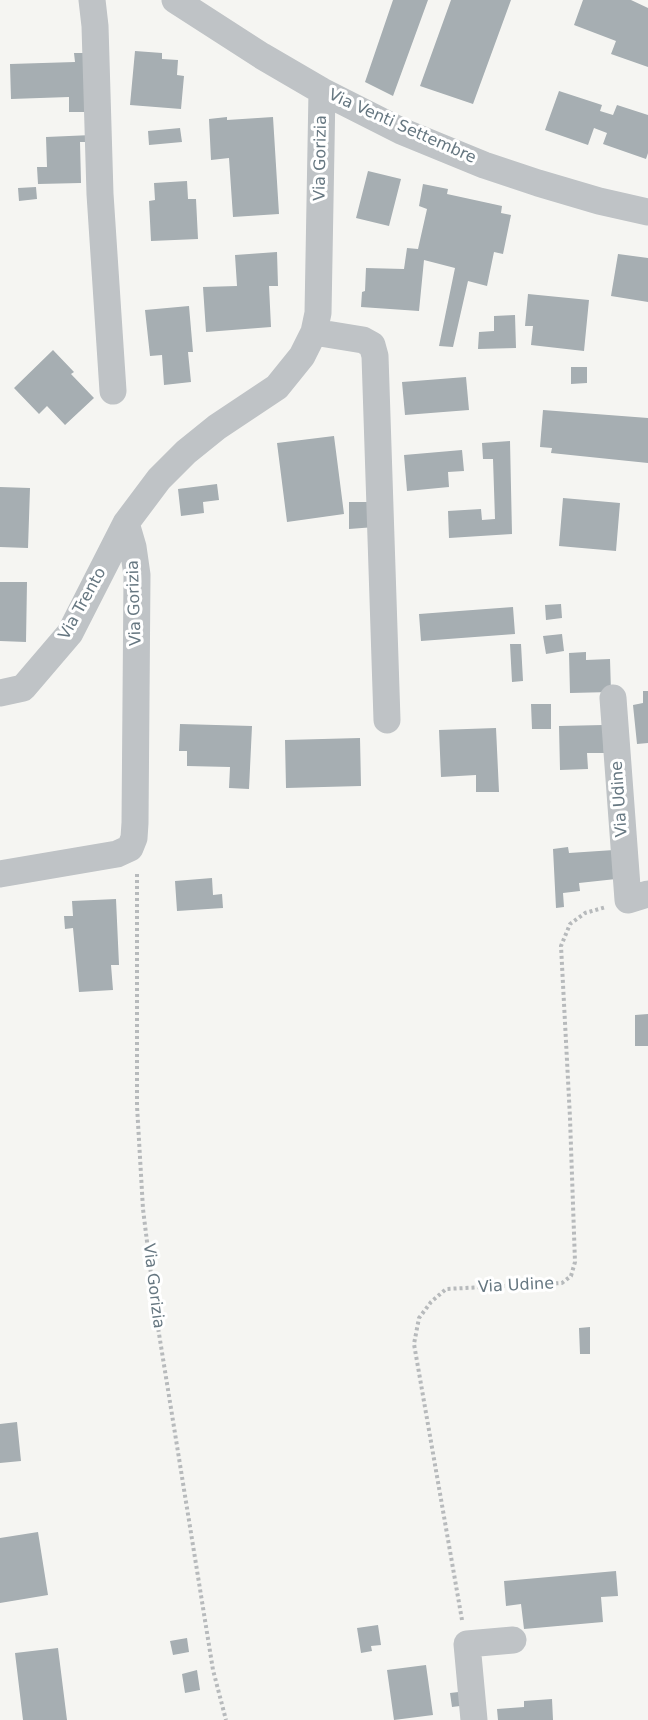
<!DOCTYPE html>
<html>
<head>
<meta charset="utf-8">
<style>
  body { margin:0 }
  canvas { display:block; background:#f5f5f2 }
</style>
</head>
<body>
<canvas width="648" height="1720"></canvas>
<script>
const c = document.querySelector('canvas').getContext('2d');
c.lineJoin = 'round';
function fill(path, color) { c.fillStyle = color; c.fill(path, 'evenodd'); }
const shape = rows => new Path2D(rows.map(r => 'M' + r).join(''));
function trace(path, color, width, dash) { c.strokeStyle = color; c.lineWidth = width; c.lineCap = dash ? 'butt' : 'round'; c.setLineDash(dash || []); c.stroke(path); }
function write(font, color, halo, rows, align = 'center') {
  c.font = font + ' "DejaVu Sans",sans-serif'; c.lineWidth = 6; c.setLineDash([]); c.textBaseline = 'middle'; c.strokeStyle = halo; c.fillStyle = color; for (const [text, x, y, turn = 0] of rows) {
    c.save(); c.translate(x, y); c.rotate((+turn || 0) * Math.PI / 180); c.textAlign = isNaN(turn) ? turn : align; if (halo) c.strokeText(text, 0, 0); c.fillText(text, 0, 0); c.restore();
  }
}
const building = shape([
  [393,0,428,0,393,96,365,82],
  [451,0,511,0,473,104,420,86],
  [583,0,631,0,648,8,648,67,611,54,616,41,574,25],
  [135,51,162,53,162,59,178,60,177,75,184,76,181,109,130,105],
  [74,53,91,53,93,112,69,112,69,97,11,99,10,64,75,62],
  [559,91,602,105,600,111,613,115,617,105,648,115,648,153,646,159,603,144,607,133,594,128,588,145,545,130],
  [227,117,227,120,273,117,279,214,233,217,229,158,211,160,209,119],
  [180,128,182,142,149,145,148,131],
  [92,135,92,142,80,142,81,183,38,184,37,167,47,167,46,137],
  [368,171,401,179,389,226,356,218],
  [187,181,188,199,196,199,198,239,151,241,149,201,155,200,154,183],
  [423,184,448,189,447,194,502,206,501,213,511,215,503,254,494,252,487,286,468,281,453,347,439,346,455,268,424,260,419,311,361,307,362,292,365,291,366,268,404,269,407,248,418,249,427,209,419,206],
  [36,187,37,199,19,201,18,188],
  [277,252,278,286,269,286,271,327,206,332,203,287,237,286,235,255],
  [618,254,648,258,648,302,611,296],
  [528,294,589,300,584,351,531,345,533,326,525,326],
  [189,306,193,352,188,352,191,382,164,385,162,355,150,356,145,310],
  [515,315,516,348,478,349,479,332,494,331,494,316],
  [53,350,74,372,71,374,94,398,65,425,47,406,39,414,14,388],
  [571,367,587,367,587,383,571,384],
  [466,377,469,410,405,415,402,382],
  [543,410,648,418,648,463,551,453,552,448,540,447],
  [334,436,344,514,287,522,277,443],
  [510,441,512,534,449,538,448,511,481,509,482,520,495,519,493,459,483,459,482,443],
  [462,450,464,471,448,472,449,487,407,491,404,455],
  [217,484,219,500,203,502,204,513,181,516,178,489],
  [0,487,30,488,28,548,0,547],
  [563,498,620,503,616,551,559,546],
  [349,502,374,502,375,527,349,529],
  [0,582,27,582,26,642,0,641],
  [561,604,562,618,546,620,545,605],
  [513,607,515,634,421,641,419,614],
  [562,634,564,651,546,654,543,636],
  [510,644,521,644,523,681,512,682],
  [586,652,586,660,610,659,611,692,570,693,569,653],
  [643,691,648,691,648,743,637,744,633,705,643,703],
  [531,704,551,704,551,729,532,729],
  [180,724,252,726,249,789,229,788,230,767,187,766,187,751,179,751],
  [603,725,604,753,587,753,588,769,560,770,559,726],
  [496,728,499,792,476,792,476,775,441,777,439,730],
  [360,738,361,786,286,788,285,740],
  [568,847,569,853,614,850,616,879,579,883,580,891,563,893,564,907,556,908,553,849],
  [212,878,213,895,222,894,223,908,177,911,175,881],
  [116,899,119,965,111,965,113,990,79,992,73,928,65,929,64,916,73,916,72,901],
  [648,1014,648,1046,635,1046,635,1015],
  [590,1327,590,1354,580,1354,579,1328],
  [17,1422,21,1461,0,1463,0,1424],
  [38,1532,48,1595,0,1603,0,1538],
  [616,1571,618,1596,601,1597,603,1622,524,1629,521,1604,506,1606,504,1581],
  [378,1625,381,1645,371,1646,372,1651,361,1653,357,1628],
  [187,1638,189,1652,173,1655,170,1641],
  [58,1648,67,1720,23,1720,15,1653],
  [426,1665,433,1715,394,1720,387,1670],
  [197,1670,200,1690,185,1693,182,1674],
  [467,1691,468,1705,452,1707,450,1693],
  [552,1699,553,1720,498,1720,497,1709,524,1707,524,1701]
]);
const path = shape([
  [137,874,137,1106,143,1209,156,1315,213,1670,226,1720],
  [462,1620,414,1344,419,1318,431,1302,446,1289,562,1283,571,1276,575,1262,570,1118,561,946,570,924,585,913,606,907]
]);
const minor = shape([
  [92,0,95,26,100,194,113,391],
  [175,0,262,56,322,91,401,131,484,165,538,183,599,201,648,212],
  [314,332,363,340,372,345,375,356,387,720],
  [0,693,23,688,70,633,126,523,159,479,186,452,217,427,277,387,302,356,314,332,318,313,322,91],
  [613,698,628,900,648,894],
  [0,874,117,854,130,848,134,838,135,823,137,575,133,547,126,523],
  [474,1720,467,1644,513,1640]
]);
const streetNames = [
  ["Via Venti Settembre",402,127,24],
  ["Via Gorizia",321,158,-89],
  ["Via Gorizia",135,603,-92],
  ["Via Trento",83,604,-61],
  ["Via Udine",620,799,-94],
  ["Via Gorizia",153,1286,83],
  ["Via Udine",516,1286,-3]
];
fill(building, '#a6aeb2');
trace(path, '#b7babc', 4, [3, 3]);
trace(minor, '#bfc3c6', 27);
write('16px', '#667781', '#fff', streetNames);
</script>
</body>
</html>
